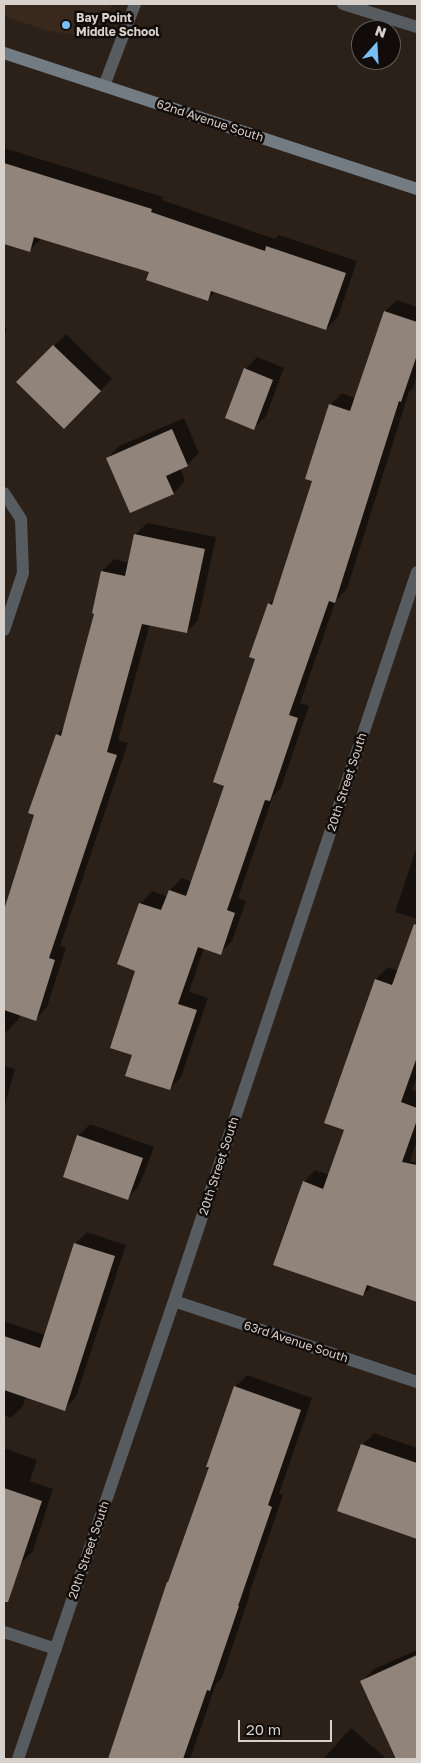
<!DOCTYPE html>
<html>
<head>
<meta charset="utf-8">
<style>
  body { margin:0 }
  #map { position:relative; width:421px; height:1763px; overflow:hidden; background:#2c2119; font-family:"Golos Text",sans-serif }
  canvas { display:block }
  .frame { position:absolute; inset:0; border:5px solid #d8d1cb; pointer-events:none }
  .north { position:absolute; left:351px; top:20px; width:50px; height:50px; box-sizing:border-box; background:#110c09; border:1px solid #615b57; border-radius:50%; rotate:19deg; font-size:14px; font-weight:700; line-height:20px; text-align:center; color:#d8d1cb }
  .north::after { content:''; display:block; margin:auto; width:18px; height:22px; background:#78bff7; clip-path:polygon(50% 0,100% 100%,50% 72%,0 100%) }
  .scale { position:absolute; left:238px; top:1720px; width:94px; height:22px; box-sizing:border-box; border:2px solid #d8d1cb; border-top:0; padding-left:6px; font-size:15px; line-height:18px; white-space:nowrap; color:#d8d1cb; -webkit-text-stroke:4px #110c09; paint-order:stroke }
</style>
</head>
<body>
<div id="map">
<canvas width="421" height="1763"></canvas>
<div class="frame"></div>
<div class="north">N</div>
<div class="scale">20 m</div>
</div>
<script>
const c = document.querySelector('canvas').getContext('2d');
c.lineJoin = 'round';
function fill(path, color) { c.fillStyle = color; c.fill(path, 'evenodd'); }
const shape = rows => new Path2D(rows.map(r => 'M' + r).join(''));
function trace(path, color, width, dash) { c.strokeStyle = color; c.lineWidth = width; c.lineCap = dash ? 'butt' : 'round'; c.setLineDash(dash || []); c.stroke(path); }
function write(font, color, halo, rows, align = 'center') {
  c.font = font + ' "Golos Text",sans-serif'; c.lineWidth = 5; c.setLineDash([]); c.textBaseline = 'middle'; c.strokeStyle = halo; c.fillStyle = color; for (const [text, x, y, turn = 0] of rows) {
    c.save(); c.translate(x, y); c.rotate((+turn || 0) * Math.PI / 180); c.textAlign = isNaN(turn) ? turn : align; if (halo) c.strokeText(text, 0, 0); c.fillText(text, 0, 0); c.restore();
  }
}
const built = shape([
  [4,4,112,4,106,19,91,38,45,30,4,16]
]);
const shadow = shape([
  [4,148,163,197,162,200,275,239,279,235,357,261,338,317,326,329,216,291,207,300,150,271,41,239,29,251,4,243],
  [397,300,417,307,417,375,413,388,409,392,347,589,336,600,300,703,309,706,281,788,273,796,238,898,246,901,232,941,220,953,204,948,189,992,208,998,181,1077,169,1089,133,1055,137,970,119,964,141,903,152,891,168,897,170,890,182,878,192,882,226,785,269,604,277,596,314,480,330,405,342,393,355,398,385,311],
  [4,327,7,328,4,336],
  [66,334,112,379,64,427,18,382],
  [257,357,284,368,266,416,254,428,245,369],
  [184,418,199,453,188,464,180,468,185,481,174,493,131,512,107,458,119,446],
  [147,523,216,537,198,620,187,632,150,624,118,740,128,743,60,946,66,948,47,1007,36,1019,20,1014,18,1020,6,1032,4,1032,4,914,36,814,57,735,64,727,95,613,94,612,102,571,114,559,129,563,135,535],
  [417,846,417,1077,412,1090,417,1092,417,1140,410,1161,417,1164,417,1301,372,1286,363,1295,304,1182,315,1170,330,1175,346,1129,325,1122,376,979,388,967,398,971,417,919,395,912],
  [4,1066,15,1069,4,1108],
  [90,1124,154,1147,139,1186,128,1198,78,1136],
  [87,1232,126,1245,76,1397,64,1409,26,1397,23,1406,11,1418,4,1415,4,1321,45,1335,75,1244],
  [247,1375,312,1398,279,1494,283,1495,249,1594,250,1594,222,1678,216,1684,190,1759,109,1759,168,1582,210,1467,235,1387],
  [374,1433,417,1448,417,1537,339,1510,363,1444],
  [4,1448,37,1460,30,1481,53,1489,33,1551,21,1563,4,1557],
  [417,1650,417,1755,407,1759,397,1759,362,1681,374,1669],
  [351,1728,387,1759,323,1759]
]);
const building = shape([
  [4,163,152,209,151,212,265,251,266,246,346,273,326,330,211,291,208,301,146,280,149,272,34,237,30,252,4,244],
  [384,311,417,322,417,355,401,402,399,401,335,603,329,601,289,715,298,718,270,801,265,800,227,910,235,913,221,955,198,947,178,1004,197,1010,170,1090,125,1076,132,1055,110,1048,135,971,117,964,139,903,161,910,169,890,186,896,224,786,213,782,255,659,249,657,268,603,272,605,312,481,305,479,329,404,350,411],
  [53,345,101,391,64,429,16,382],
  [244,368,273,380,254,430,225,418],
  [172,429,188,466,166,476,174,494,130,513,106,458],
  [134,534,205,549,187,633,142,624,107,752,117,755,49,958,55,960,36,1021,4,1010,4,910,34,815,28,813,56,734,61,736,94,614,92,613,101,571,125,576],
  [414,924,417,925,417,1057,401,1102,417,1108,417,1120,402,1162,417,1165,417,1302,367,1285,363,1296,273,1265,303,1181,323,1189,344,1130,324,1123,375,979,392,985],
  [77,1135,143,1158,128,1200,63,1177],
  [74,1243,115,1256,65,1411,4,1390,4,1336,40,1348],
  [234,1386,301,1410,268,1505,272,1507,238,1606,239,1606,210,1691,207,1690,183,1759,108,1759,167,1582,168,1582,209,1467,206,1467],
  [361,1444,417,1463,417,1539,337,1511],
  [4,1488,42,1501,8,1602,4,1602],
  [417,1655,417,1759,396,1759,360,1681]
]);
const lane = shape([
  [343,4,417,27],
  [104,86,135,4]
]);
const street = shape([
  [4,493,21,519,23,573,4,630],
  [174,1301,417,1382],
  [4,1632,56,1649],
  [18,1759,174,1301,417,572]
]);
const secondary = shape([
  [4,53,417,189]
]);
const markers = [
  [66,25,5,"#78bff7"]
];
const poiNames = [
  ["Bay Point",76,18],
  ["Middle School",76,32]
];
const streetNames = [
  ["62nd Avenue South",210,121,18],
  ["20th Street South",347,782,-72],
  ["20th Street South",219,1166,-72],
  ["63rd Avenue South",296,1342,18],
  ["20th Street South",89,1550,-71]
];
fill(built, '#39291c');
fill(shadow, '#0007');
fill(building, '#91847a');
trace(lane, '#575c61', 12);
trace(street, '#575c61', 12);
trace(secondary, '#737c83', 12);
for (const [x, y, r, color] of markers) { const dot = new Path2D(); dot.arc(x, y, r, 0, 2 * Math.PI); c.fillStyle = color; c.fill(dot); trace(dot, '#110c09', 2); }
write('bold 12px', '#d8d1cb', '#110c09', poiNames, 'left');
write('12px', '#d8d1cb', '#110c09', streetNames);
</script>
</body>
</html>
